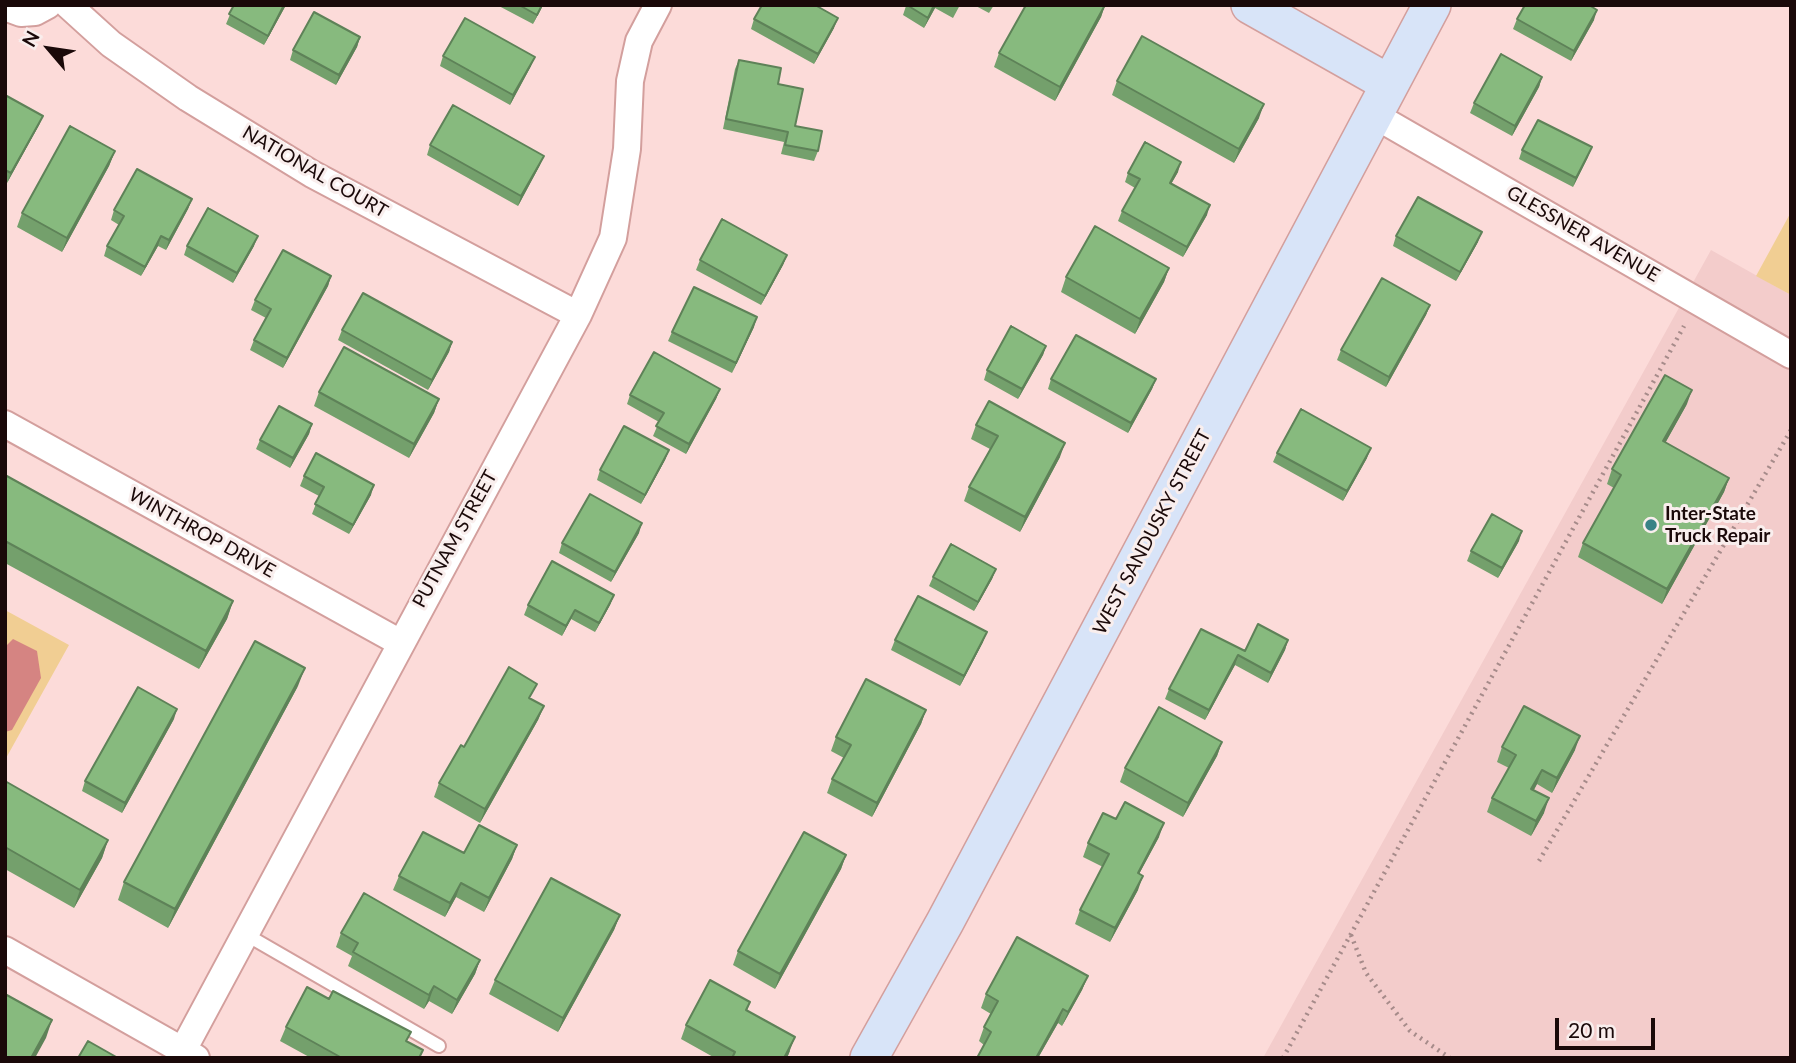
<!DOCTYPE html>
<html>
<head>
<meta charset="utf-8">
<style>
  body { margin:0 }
  #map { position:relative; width:1796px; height:1063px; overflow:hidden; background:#fcdbd9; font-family:Lato,sans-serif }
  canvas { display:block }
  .frame { position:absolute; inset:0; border:7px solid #1a0909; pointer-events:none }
  .north { position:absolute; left:14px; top:14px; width:70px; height:70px; -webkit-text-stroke:5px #f9eeed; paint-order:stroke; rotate:299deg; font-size:19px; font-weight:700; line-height:28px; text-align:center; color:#1a0909 }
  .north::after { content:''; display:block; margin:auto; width:24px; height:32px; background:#1a0909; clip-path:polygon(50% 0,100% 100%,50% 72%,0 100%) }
  .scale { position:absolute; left:1555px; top:1018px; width:100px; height:32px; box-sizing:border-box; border:4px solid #1a0909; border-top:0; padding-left:9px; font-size:21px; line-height:24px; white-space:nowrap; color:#1a0909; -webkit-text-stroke:5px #f9eeed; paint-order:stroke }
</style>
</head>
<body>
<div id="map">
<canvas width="1796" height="1063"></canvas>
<div class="frame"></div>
<div class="north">N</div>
<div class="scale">20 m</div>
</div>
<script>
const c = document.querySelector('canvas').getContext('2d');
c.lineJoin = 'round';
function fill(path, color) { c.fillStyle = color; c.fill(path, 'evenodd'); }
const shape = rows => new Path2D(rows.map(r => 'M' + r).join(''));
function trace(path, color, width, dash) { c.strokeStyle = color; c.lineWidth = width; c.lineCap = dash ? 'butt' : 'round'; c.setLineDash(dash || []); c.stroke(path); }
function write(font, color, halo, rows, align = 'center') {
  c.font = font + ' Lato,sans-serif'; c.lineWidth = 6; c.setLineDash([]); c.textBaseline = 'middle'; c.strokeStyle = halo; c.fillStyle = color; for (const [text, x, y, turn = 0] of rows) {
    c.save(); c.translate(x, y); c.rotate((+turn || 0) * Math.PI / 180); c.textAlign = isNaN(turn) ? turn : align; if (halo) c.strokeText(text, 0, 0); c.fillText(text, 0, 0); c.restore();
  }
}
const built = shape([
  [1711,250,1791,295,1791,1058,1263,1058]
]);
const green = shape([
  [1791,212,1791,295,1756,276],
  [5,610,69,645,5,760]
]);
const water = shape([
  [13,639,37,651,41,678,12,730,5,732,5,647]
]);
const path = shape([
  [1539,861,1791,430],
  [1351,935,1366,973,1410,1031,1450,1058],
  [1283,1058,1684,326]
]);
const lane = shape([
  [245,934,439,1046]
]);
const street = shape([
  [68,5,111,44,188,98,312,174,578,315],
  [5,7,21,13,35,12,48,5],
  [1374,115,1791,355],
  [5,424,399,642],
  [5,950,196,1058],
  [183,1050,578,315,613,238,627,149,630,81,639,41,658,5]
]);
const secondary = shape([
  [1250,5,1390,84],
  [869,1058,945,922,1432,5]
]);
const wall = shape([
  [234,5,286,5,264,45,226,24],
  [497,5,543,5,533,24],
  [960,5,953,18,935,8,924,28,903,15,906,6],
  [974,5,994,5,989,13],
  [1105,5,1101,17,1055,101,994,67,999,53],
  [754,19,834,28,814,64,751,29],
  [1517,19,1594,20,1571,61,1513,29],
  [360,37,357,47,336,85,290,60,293,50],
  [443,56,531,66,510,105,440,66],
  [739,60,778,84,795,126,818,151,814,161,781,154,784,142,723,129,735,69],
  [1542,77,1539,87,1512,136,1470,113,1474,103],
  [1117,81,1259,118,1234,163,1112,95],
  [5,95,43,116,39,125,7,183,5,182],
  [430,145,540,165,518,206,427,155],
  [1522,150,1588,157,1573,187,1519,159],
  [115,151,109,166,62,252,17,227,22,213],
  [1178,172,1171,184,1207,215,1183,257,1118,221,1122,211,1135,188,1125,182,1128,173],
  [192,199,188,209,166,250,158,246,141,276,104,256,107,246,119,225,111,220,114,210],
  [1396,236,1478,242,1456,281,1393,246],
  [187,246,254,246,233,283,184,255],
  [787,255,783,265,761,305,696,270,700,260],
  [1169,268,1164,282,1135,334,1061,292,1066,277],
  [331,276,328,286,283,368,250,350,254,340,266,318,251,310,255,300],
  [1430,305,1426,315,1386,387,1337,360,1341,350],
  [754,327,732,373,668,341,672,332],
  [342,330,452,342,449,352,428,390,338,340],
  [1046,346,1043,355,1018,399,984,380,987,370],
  [1051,379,1156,379,1152,389,1128,433,1048,389],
  [720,389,716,399,686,454,653,436,659,422,627,404,630,395],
  [319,392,439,399,434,413,409,458,314,406],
  [1687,404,1665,443,1729,478,1724,492,1662,604,1578,557,1583,543,1614,488,1607,484,1612,469],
  [312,424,309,434,290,468,256,449,260,440],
  [976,425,1060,457,1020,532,964,501,969,487,990,449,971,439],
  [669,450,665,460,641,504,597,480,600,470],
  [1277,453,1367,458,1343,501,1273,462],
  [5,475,233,601,227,619,199,669,5,563],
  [304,476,371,495,349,534,312,514,319,496,300,486],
  [639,533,611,582,559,553,562,543],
  [1519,541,1498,578,1467,561,1471,551],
  [996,569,992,579,974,611,929,586,933,577],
  [614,595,610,605,595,632,571,619,562,636,524,615,528,605],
  [895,640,983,642,960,686,891,650],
  [1288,640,1285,650,1268,683,1235,665,1205,720,1165,699,1169,689,1245,651],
  [298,686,168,928,118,900,124,882],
  [532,699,544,706,538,720,480,823,434,797,439,783,464,747],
  [926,710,921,724,872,817,827,793,832,779,844,758,831,751,836,737],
  [174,719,122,813,82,791,85,781],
  [1222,742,1217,756,1183,817,1120,782,1125,768],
  [1502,747,1575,750,1552,793,1537,784,1534,790,1544,813,1531,836,1487,812,1492,798,1509,768,1497,762],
  [5,781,108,840,102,858,74,908,5,869],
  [1116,819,1159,837,1139,874,1138,890,1110,942,1075,924,1080,910,1103,867,1083,857,1088,843],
  [517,845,512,859,484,912,456,897,445,917,393,890,399,876,464,853],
  [846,855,841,869,775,989,733,965,738,951],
  [620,915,614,930,558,1032,489,994,495,980],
  [341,933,480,960,475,974,452,1014,429,1001,424,1009,348,966,352,956,336,947],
  [1088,976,1082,990,1062,1026,1058,1023,1038,1058,977,1058,984,1045,979,1041,984,1027,991,1014,981,1008,986,994],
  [750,1002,747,1011,790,1051,787,1058,715,1058,681,1039,686,1025],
  [286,1027,407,1042,423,1050,420,1058,311,1058,280,1041]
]);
const shadedWall = shape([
  [284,5,286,5,264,45,268,36],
  [542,5,543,5,533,24,537,15],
  [934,5,936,5,935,8,924,28,928,18],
  [1105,5,1101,17,1055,101,1060,87],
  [1597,10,1594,20,1571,61,1574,51],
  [838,18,834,28,814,64,818,54],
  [360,37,357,47,336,85,339,75],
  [535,57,531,66,510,105,513,95],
  [1542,77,1539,87,1512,136,1515,126],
  [1264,104,1259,118,1234,163,1239,149],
  [43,116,39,125,7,183,11,173],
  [1592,147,1588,157,1573,187,1576,178],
  [115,151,109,166,62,252,67,238],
  [544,156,540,165,518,206,521,196],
  [1181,162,1178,172,1166,193,1170,183],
  [192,199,188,209,166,250,169,240],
  [1210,205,1207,215,1183,257,1187,247],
  [1482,232,1478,242,1456,281,1460,272],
  [161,236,158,246,141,276,145,267],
  [258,236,254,246,233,283,237,273],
  [787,255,783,265,761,305,765,296],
  [1169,268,1164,282,1135,334,1140,319],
  [331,276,328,286,283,368,287,358],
  [1430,305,1426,315,1386,387,1389,377],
  [757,317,754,327,732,373,736,363],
  [452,342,449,352,428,390,432,380],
  [1046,346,1043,355,1018,399,1022,389],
  [1156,379,1152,389,1128,433,1131,423],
  [720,389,716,399,686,454,689,444],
  [1692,390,1687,404,1658,456,1663,441],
  [439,399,434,413,409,458,414,444],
  [312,424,309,434,290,468,293,458],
  [1065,443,1060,457,1020,532,1025,517],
  [1371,448,1367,458,1343,501,1347,491],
  [669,450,665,460,641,504,645,495],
  [1729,478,1724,492,1662,604,1667,589],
  [374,485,371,495,349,534,353,525],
  [642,523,639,533,611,582,615,572],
  [1522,531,1519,541,1498,578,1502,568],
  [996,569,992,579,974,611,978,602],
  [614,595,610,605,595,632,599,623],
  [233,601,227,619,199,669,206,651],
  [575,610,571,619,562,636,566,626],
  [987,632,983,642,960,686,964,676],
  [1288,640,1285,650,1268,683,1271,673],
  [1238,655,1235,665,1205,720,1209,710],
  [305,668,298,686,168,928,175,909],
  [544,706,538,720,480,823,485,809],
  [177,709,174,719,122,813,125,803],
  [926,710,921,724,872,817,877,803],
  [1580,736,1575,750,1552,793,1557,778],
  [1222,742,1217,756,1183,817,1188,803],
  [1542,770,1537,784,1526,803,1531,789],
  [1549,798,1544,813,1531,836,1536,821],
  [1164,823,1159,837,1132,887,1138,873],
  [108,840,102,858,74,908,80,890],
  [517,845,512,859,484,912,489,898],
  [846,855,841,869,775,989,780,974],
  [1143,876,1138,890,1110,942,1115,928],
  [461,883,456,897,445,917,450,903],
  [620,915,614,930,558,1032,563,1018],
  [480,960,475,974,452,1014,457,1000],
  [1088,976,1082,990,1062,1026,1068,1012],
  [434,986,429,1001,424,1009,429,995],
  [1063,1009,1058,1023,1038,1058,1036,1058],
  [52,1020,46,1038,35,1058,31,1058],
  [795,1037,787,1058,784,1058]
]);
const building = shape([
  [234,5,284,5,268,36,229,14,234,5],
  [519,5,542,5,537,15,519,5],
  [762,5,815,5,838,18,818,54,754,19,762,5],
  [907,5,934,5,928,18,907,5],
  [1026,5,1105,5,1060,87,999,53,1026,5],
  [1525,5,1540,5,1542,6,1542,5,1589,5,1597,10,1574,51,1517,19,1525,5],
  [314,12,360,37,339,75,293,50,314,12],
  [465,18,535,57,513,95,443,56,465,18],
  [1142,36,1264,104,1239,149,1117,81,1142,36],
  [1501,54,1542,77,1515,126,1474,103,1501,54],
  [739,60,781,68,778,84,803,89,795,126,822,131,818,151,785,145,788,132,726,119,739,60],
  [5,95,43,116,11,173,5,170,5,95],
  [453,105,544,156,521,196,430,145,453,105],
  [1538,120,1592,147,1576,178,1522,150,1538,120],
  [70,126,115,151,67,238,22,213,70,126],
  [1145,142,1181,162,1170,183,1210,205,1187,247,1122,211,1140,179,1128,173,1145,142],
  [137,169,192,199,169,240,161,236,145,267,107,246,124,216,114,210,137,169],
  [1418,197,1482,232,1460,272,1396,236,1418,197],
  [208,208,258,236,237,273,187,246,208,208],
  [722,219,787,255,765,296,700,260,722,219],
  [1095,226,1169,268,1140,319,1066,277,1095,226],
  [283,250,331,276,287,358,254,340,271,309,255,300,283,250],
  [1382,278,1430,305,1389,377,1341,350,1382,278],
  [694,287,757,317,736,363,672,332,694,287],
  [363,293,452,342,432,380,342,330,363,293],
  [1011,326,1046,346,1022,389,987,370,1011,326],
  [1076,335,1156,379,1131,423,1051,379,1076,335],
  [344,347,439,399,414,444,319,392,344,347],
  [654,352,720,389,689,444,656,426,664,413,630,395,654,352],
  [1665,375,1692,390,1663,441,1729,478,1667,589,1583,543,1621,475,1612,469,1665,375],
  [989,401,1065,443,1025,517,969,487,998,436,976,425,989,401],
  [279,406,312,424,293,458,260,440,279,406],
  [1301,409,1371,448,1347,491,1277,453,1301,409],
  [624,426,669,450,645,495,600,470,624,426],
  [316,453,374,485,353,525,315,504,324,487,304,476,316,453],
  [5,475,233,601,206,651,5,541,5,475],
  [590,494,642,523,615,572,562,543,590,494],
  [1492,514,1522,531,1502,568,1471,551,1492,514],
  [951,544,996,569,978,602,933,577,951,544],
  [552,561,614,595,599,623,575,610,566,626,528,605,552,561],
  [918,596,987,632,964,676,895,640,918,596],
  [1258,624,1288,640,1271,673,1238,655,1209,710,1169,689,1201,629,1245,651,1258,624],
  [255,641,305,668,175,909,124,882,255,641],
  [509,667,537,684,529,698,544,706,485,809,439,783,461,745,464,747,509,667],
  [866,679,926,710,877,803,832,779,851,745,836,737,866,679],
  [138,687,177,709,125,803,85,781,138,687],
  [1524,706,1580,736,1557,778,1542,770,1531,789,1549,798,1536,821,1492,798,1516,755,1502,747,1524,706],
  [1159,707,1222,742,1188,803,1125,768,1159,707],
  [5,781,108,840,80,890,5,847,5,781],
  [1125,802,1164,823,1138,873,1143,876,1115,928,1080,910,1109,854,1088,843,1103,813,1116,819,1125,802],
  [479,825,517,845,489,898,461,883,450,903,399,876,423,832,464,853,479,825],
  [804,832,846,855,780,974,738,951,804,832],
  [551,878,620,915,563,1018,495,980,551,878],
  [364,893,480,960,457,1000,434,986,429,995,353,952,358,943,341,933,364,893],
  [1017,937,1088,976,1068,1012,1063,1009,1036,1058,977,1058,991,1032,984,1027,998,1001,986,994,1017,937],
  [710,980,750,1002,746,1010,795,1037,784,1058,732,1058,735,1052,686,1025,710,980],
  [307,987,329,999,333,991,411,1032,406,1041,423,1050,419,1058,342,1058,286,1027,307,987],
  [5,994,52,1020,31,1058,5,1058,5,994],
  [88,1041,118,1058,78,1058,88,1041]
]);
const markers = [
  [1651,525,7,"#398286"]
];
const streetNames = [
  ["NATIONAL COURT",315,172,30],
  ["GLESSNER AVENUE",1583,234,30],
  ["WEST SANDUSKY STREET",1152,532,-62],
  ["WINTHROP DRIVE",202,533,29],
  ["PUTNAM STREET",455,539,-61]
];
const poiNames = [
  ["Inter-State",1665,514],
  ["Truck Repair",1665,536]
];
fill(built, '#f3cccb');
fill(green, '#f1ce93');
fill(water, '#d58482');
trace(lane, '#d39f9d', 16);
trace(street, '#d39f9d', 30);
trace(secondary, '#d39f9d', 40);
trace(path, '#a68b8a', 4.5, [2, 5]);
trace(lane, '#fff', 12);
trace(street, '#fff', 26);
trace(secondary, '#d8e4f8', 37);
fill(wall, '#74a06c');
fill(shadedWall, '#5e8258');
fill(building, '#87ba7e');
trace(building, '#5e8258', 2);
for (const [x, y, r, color] of markers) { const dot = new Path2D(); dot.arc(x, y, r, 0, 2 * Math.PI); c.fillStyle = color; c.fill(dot); trace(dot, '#f9eeed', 2.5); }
write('19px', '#1a0909', '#f9eeed', streetNames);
write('bold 19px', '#1a0909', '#f9eeed', poiNames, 'left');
</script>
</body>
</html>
